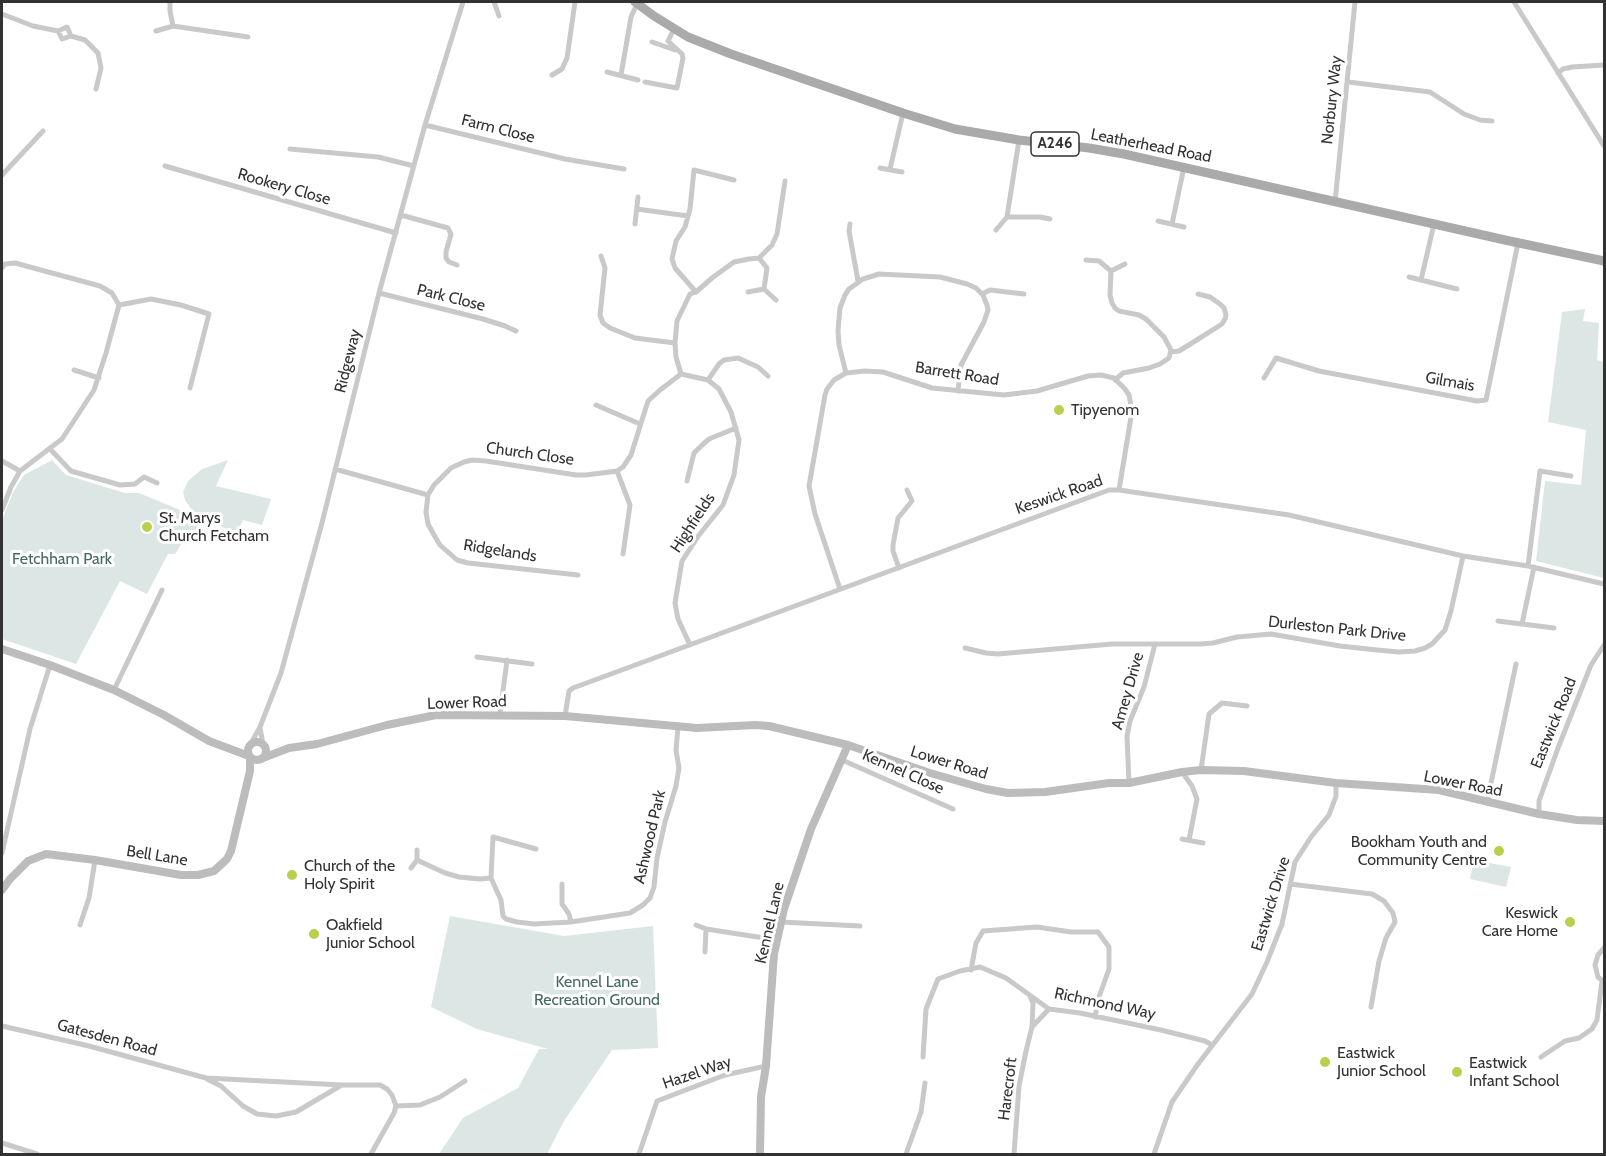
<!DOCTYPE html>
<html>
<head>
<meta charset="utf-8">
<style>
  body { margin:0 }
  #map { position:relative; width:1606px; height:1156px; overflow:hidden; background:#fff; font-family:Cabin,sans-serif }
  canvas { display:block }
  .frame { position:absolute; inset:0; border:3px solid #323232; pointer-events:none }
</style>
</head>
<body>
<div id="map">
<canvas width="1606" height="1156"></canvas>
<div class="frame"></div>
</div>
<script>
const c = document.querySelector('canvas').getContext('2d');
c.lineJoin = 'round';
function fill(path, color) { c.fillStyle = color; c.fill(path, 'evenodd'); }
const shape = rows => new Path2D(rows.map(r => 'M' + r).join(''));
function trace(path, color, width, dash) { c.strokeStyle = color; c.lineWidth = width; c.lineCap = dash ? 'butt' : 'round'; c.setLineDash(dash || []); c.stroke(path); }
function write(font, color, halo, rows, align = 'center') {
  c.font = font + ' Cabin,sans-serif'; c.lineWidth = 6; c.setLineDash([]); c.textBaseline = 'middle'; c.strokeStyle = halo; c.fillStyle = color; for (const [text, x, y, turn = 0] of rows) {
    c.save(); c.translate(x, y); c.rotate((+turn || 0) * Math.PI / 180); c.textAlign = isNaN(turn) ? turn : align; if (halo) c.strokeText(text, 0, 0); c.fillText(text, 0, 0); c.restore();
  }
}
const green = shape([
  [1585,309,1583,321,1599,323,1597,360,1604,362,1604,578,1536,561,1545,481,1581,485,1586,430,1548,422,1562,312],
  [52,460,66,475,125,493,139,493,192,515,192,510,185,500,183,492,188,481,202,469,228,460,216,486,271,499,262,525,243,520,236,534,203,517,190,542,184,539,176,553,174,554,168,554,147,594,120,581,76,664,2,639,2,520,13,492,24,475],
  [1474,860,1511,867,1506,887,1470,879],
  [450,916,564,936,653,926,658,1048,612,1050,564,1121,547,1154,439,1154,463,1118,518,1088,539,1049,548,1049,477,1029,431,1007]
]);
const street = shape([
  [170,2,170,11,173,26,248,37],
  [494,2,499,16],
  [1514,2,1604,146],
  [2,14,33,26,58,31,67,27,71,36,85,40,98,53,101,68,96,89],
  [58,31,62,39,71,36],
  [156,31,173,26],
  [652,42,675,50],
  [607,72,638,80],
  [1558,73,1563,69,1572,67,1604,65],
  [552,75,562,69,567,58,575,2],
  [621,75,631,17,637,4],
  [645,82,677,88,683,58,682,54,668,41,674,29],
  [1348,82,1430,92,1464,114,1480,120,1492,121],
  [425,125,565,159,624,169],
  [1019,140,1007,217,1040,217,1050,219],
  [290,149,378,157,414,166],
  [165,166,396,233],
  [880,168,902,172],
  [890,169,903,113],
  [2,175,43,131],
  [1335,202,1355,2],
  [637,209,688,216],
  [401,215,448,228,451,234,446,252,446,258,449,262,457,265],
  [1158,221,1184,227],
  [635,224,638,197],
  [850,224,849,231,858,281],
  [1172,224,1184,167],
  [996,230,1007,217],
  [601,256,605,268,600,315,603,323,610,328,635,338,675,343],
  [759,258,767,268,764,289],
  [1086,260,1099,261,1111,271,1110,295,1112,303,1115,308,1119,311,1139,315,1146,319,1164,337,1171,350,1169,358,1160,364,1149,368,1123,373,1115,380],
  [2,268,5,264,15,263,100,286,112,293,119,305,106,353,94,390,62,439,20,471,11,487,2,510],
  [1111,271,1125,264],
  [1409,277,1457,289],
  [1421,280,1434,224],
  [764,289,776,300],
  [696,292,675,268,672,259,676,241,685,227,690,209,694,170,734,180],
  [748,292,764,289],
  [379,293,483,319,505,326,516,331],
  [982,294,990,290,1024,294],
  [119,305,151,299,181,305,209,314,190,388],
  [1171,352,1179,351,1192,343,1222,324,1225,319,1226,315,1224,308,1220,304,1210,297,1198,294],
  [74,370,99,378],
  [846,373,839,345,838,331,840,308,845,295,849,289,863,279,879,274,940,277,967,284,976,288,983,295,987,305,988,310,984,322,961,365,958,391],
  [681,374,708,380,719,389,731,412,739,440,734,475,723,505,699,535,682,561,675,603,678,619,690,645],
  [681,374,676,357,675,343,677,321,690,294,696,292,712,278,734,262,749,259,759,258,772,245,777,234,785,181],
  [1264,378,1276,358,1319,371,1477,401,1486,400,1518,243],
  [708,380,719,364,724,360,738,358,758,367,768,376],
  [596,405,640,424],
  [50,449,71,471,120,485,135,484,144,477,157,483],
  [2,461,20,471],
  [335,469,428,495],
  [617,471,630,505,623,554],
  [687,481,694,453,701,446,709,439,736,428],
  [1528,566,1540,471,1571,476],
  [899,568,893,551,893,545,898,518,912,501,907,490],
  [578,575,468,563,457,560,440,545,434,535,428,524,426,512,428,495,434,485,451,468,464,462,472,460,486,461,576,475,586,475,617,471,623,467,631,455,648,401,660,390,681,374],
  [840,589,815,514,809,486,825,395,827,389,834,380,846,373,865,371,883,372,932,388,1004,395,1037,391,1088,376,1101,375,1114,378,1125,389,1129,395,1132,411,1119,490],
  [1498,621,1554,628],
  [1522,624,1534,567],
  [965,648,986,653,998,654,1112,644,1200,644,1213,643,1237,637,1271,634,1340,646,1377,650,1399,652,1415,651,1425,648,1432,644,1445,630,1451,611,1463,556],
  [477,657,532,664],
  [114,690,162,590],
  [500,714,507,660],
  [565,716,569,691,573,688,1109,490,1119,490,1289,515,1463,556,1528,566,1604,584],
  [260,728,263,744],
  [250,745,260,727,281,673,322,523,379,293,425,125,463,2],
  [842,760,953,809],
  [1201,770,1209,714,1222,703,1247,706],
  [1182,772,1192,786,1197,799,1189,840],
  [1129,783,1127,736,1130,721,1144,687,1155,644],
  [1487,802,1516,664],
  [1539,814,1539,801,1558,748,1591,665,1604,645],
  [1182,839,1203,843],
  [536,849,493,837,491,878,501,900,503,916,506,919,517,922,534,924,571,922,630,913,643,905,650,898,654,887,657,858,665,822,676,786,679,768,676,750,678,727],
  [2,853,30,729,50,665],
  [417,860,445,873,459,877,480,879,491,878],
  [411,868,417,860,417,850],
  [562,884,562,904,569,914,571,922],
  [1290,884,1372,894,1384,901,1393,913,1395,922,1386,938,1379,961,1371,1007],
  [781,922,860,926],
  [80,925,89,898,95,860],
  [696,925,706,929],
  [705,952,706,929,777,940],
  [971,970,976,943,983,931,1037,927,1071,932,1098,932,1109,947,1109,969,1099,997,1095,1017],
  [1604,982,1598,977,1595,965,1598,955,1604,948],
  [1030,996,1033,1003,1032,1027],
  [2,1026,89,1046,206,1078,342,1085,380,1085,387,1089,392,1095,396,1106,394,1113,371,1154],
  [923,1057,926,1009,938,979,960,971,980,967,1006,978,1049,1009,1080,1013,1161,1030,1205,1041,1212,1045],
  [1541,1057,1565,1041,1579,1038,1592,1029,1597,1020,1602,981],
  [207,1079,221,1086,243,1106,257,1114,276,1116,296,1112,340,1086],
  [396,1106,420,1105,440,1097,465,1081],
  [2,1143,37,1154],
  [639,1154,657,1101,725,1075,766,1066],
  [906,1154,921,1112,925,1083],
  [1014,1154,1019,1086,1026,1051,1032,1027,1049,1009],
  [1154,1154,1172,1102,1198,1064,1252,994,1267,962,1282,924,1295,862,1311,837,1329,815,1336,796,1336,783]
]);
const secondary = shape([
  [2,649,50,665,114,690,164,715,209,741,249,756],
  '248 751a9 9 0 1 1 18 0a9 9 0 1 1-18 0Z',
  [263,758,289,748,317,744,387,725,436,715,565,716,697,728,755,725,769,726,848,745,930,773,986,789,1008,793,1045,792,1109,783,1129,783,1182,772,1201,770,1244,771,1336,783,1439,790,1539,814,1577,820,1604,821],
  [2,890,10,879,28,861,46,854,95,860,181,875,198,875,214,871,227,859,231,851,250,771,250,757],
  [760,1154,761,1097,766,1066,774,954,784,909,811,829,848,745]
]);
const primary = shape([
  [635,2,654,16,688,37,731,54,903,113,955,129,1019,140,1089,148,1124,154,1505,240,1604,261]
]);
const markers = [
  [1059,410,6,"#b8d04c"],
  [147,527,6,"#b8d04c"],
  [1499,851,6,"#b8d04c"],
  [292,875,6,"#b8d04c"],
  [1570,922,6,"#b8d04c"],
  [314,934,6,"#b8d04c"],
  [1325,1062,6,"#b8d04c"],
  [1457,1072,6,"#b8d04c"]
];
const shields = [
  [1055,144,48]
];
const shieldNames = [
  ["A246",1055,144]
];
const streetNames = [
  ["Norbury Way",1332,100,-84],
  ["Farm Close",498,129,14],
  ["Leatherhead Road",1151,146,11],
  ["Rookery Close",284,187,16],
  ["Park Close",451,298,14],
  ["Ridgeway",348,361,-76],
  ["Barrett Road",957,374,9],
  ["Gilmais",1450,382,10],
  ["Church Close",530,454,8],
  ["Keswick Road",1059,495,-19],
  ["Highfields",693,523,-57],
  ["Ridgelands",500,551,9],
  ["Durleston Park Drive",1337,629,6],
  ["Amey Drive",1128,691,-74],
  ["Lower Road",467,703,-2],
  ["Eastwick Road",1554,723,-68],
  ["Lower Road",949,763,17],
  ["Kennel Close",903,772,24],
  ["Lower Road",1463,784,11],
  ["Ashwood Park",650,837,-77],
  ["Bell Lane",157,856,9],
  ["Eastwick Drive",1271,904,-73],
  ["Kennel Lane",770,923,-77],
  ["Richmond Way",1105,1004,12],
  ["Gatesden Road",107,1038,15],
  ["Hazel Way",697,1073,-19],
  ["Harecroft",1008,1089,-83]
];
const poiNames = [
  ["Tipyenom",1071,410],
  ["St. Marys",159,518],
  ["Church Fetcham",159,536],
  ["Bookham Youth and",1487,842,"right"],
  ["Community Centre",1487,860,"right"],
  ["Church of the",304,866],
  ["Holy Spirit",304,884],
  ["Keswick",1558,913,"right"],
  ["Care Home",1558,931,"right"],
  ["Oakfield",326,925],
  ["Junior School",326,943],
  ["Eastwick",1337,1053],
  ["Junior School",1337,1071],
  ["Eastwick",1469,1063],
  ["Infant School",1469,1081]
];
const parkNames = [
  ["Fetchham Park",62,559],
  ["Kennel Lane",597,982],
  ["Recreation Ground",597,1000]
];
fill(green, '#dce7e5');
trace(street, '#c9c9c9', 5);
trace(secondary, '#bcbcbc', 8);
trace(primary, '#aaa', 9);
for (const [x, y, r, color] of markers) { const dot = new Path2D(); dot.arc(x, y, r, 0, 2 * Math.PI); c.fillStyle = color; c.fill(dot); trace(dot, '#fff', 2); }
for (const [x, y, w] of shields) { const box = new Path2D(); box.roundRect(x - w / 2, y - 12, w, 24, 4.5); c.fillStyle = '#fff'; c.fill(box); trace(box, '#323232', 1.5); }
write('bold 15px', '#323232', null, shieldNames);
write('16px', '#323232', '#fff', streetNames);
write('16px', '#323232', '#fff', poiNames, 'left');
write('16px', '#446961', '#fff', parkNames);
</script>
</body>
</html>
